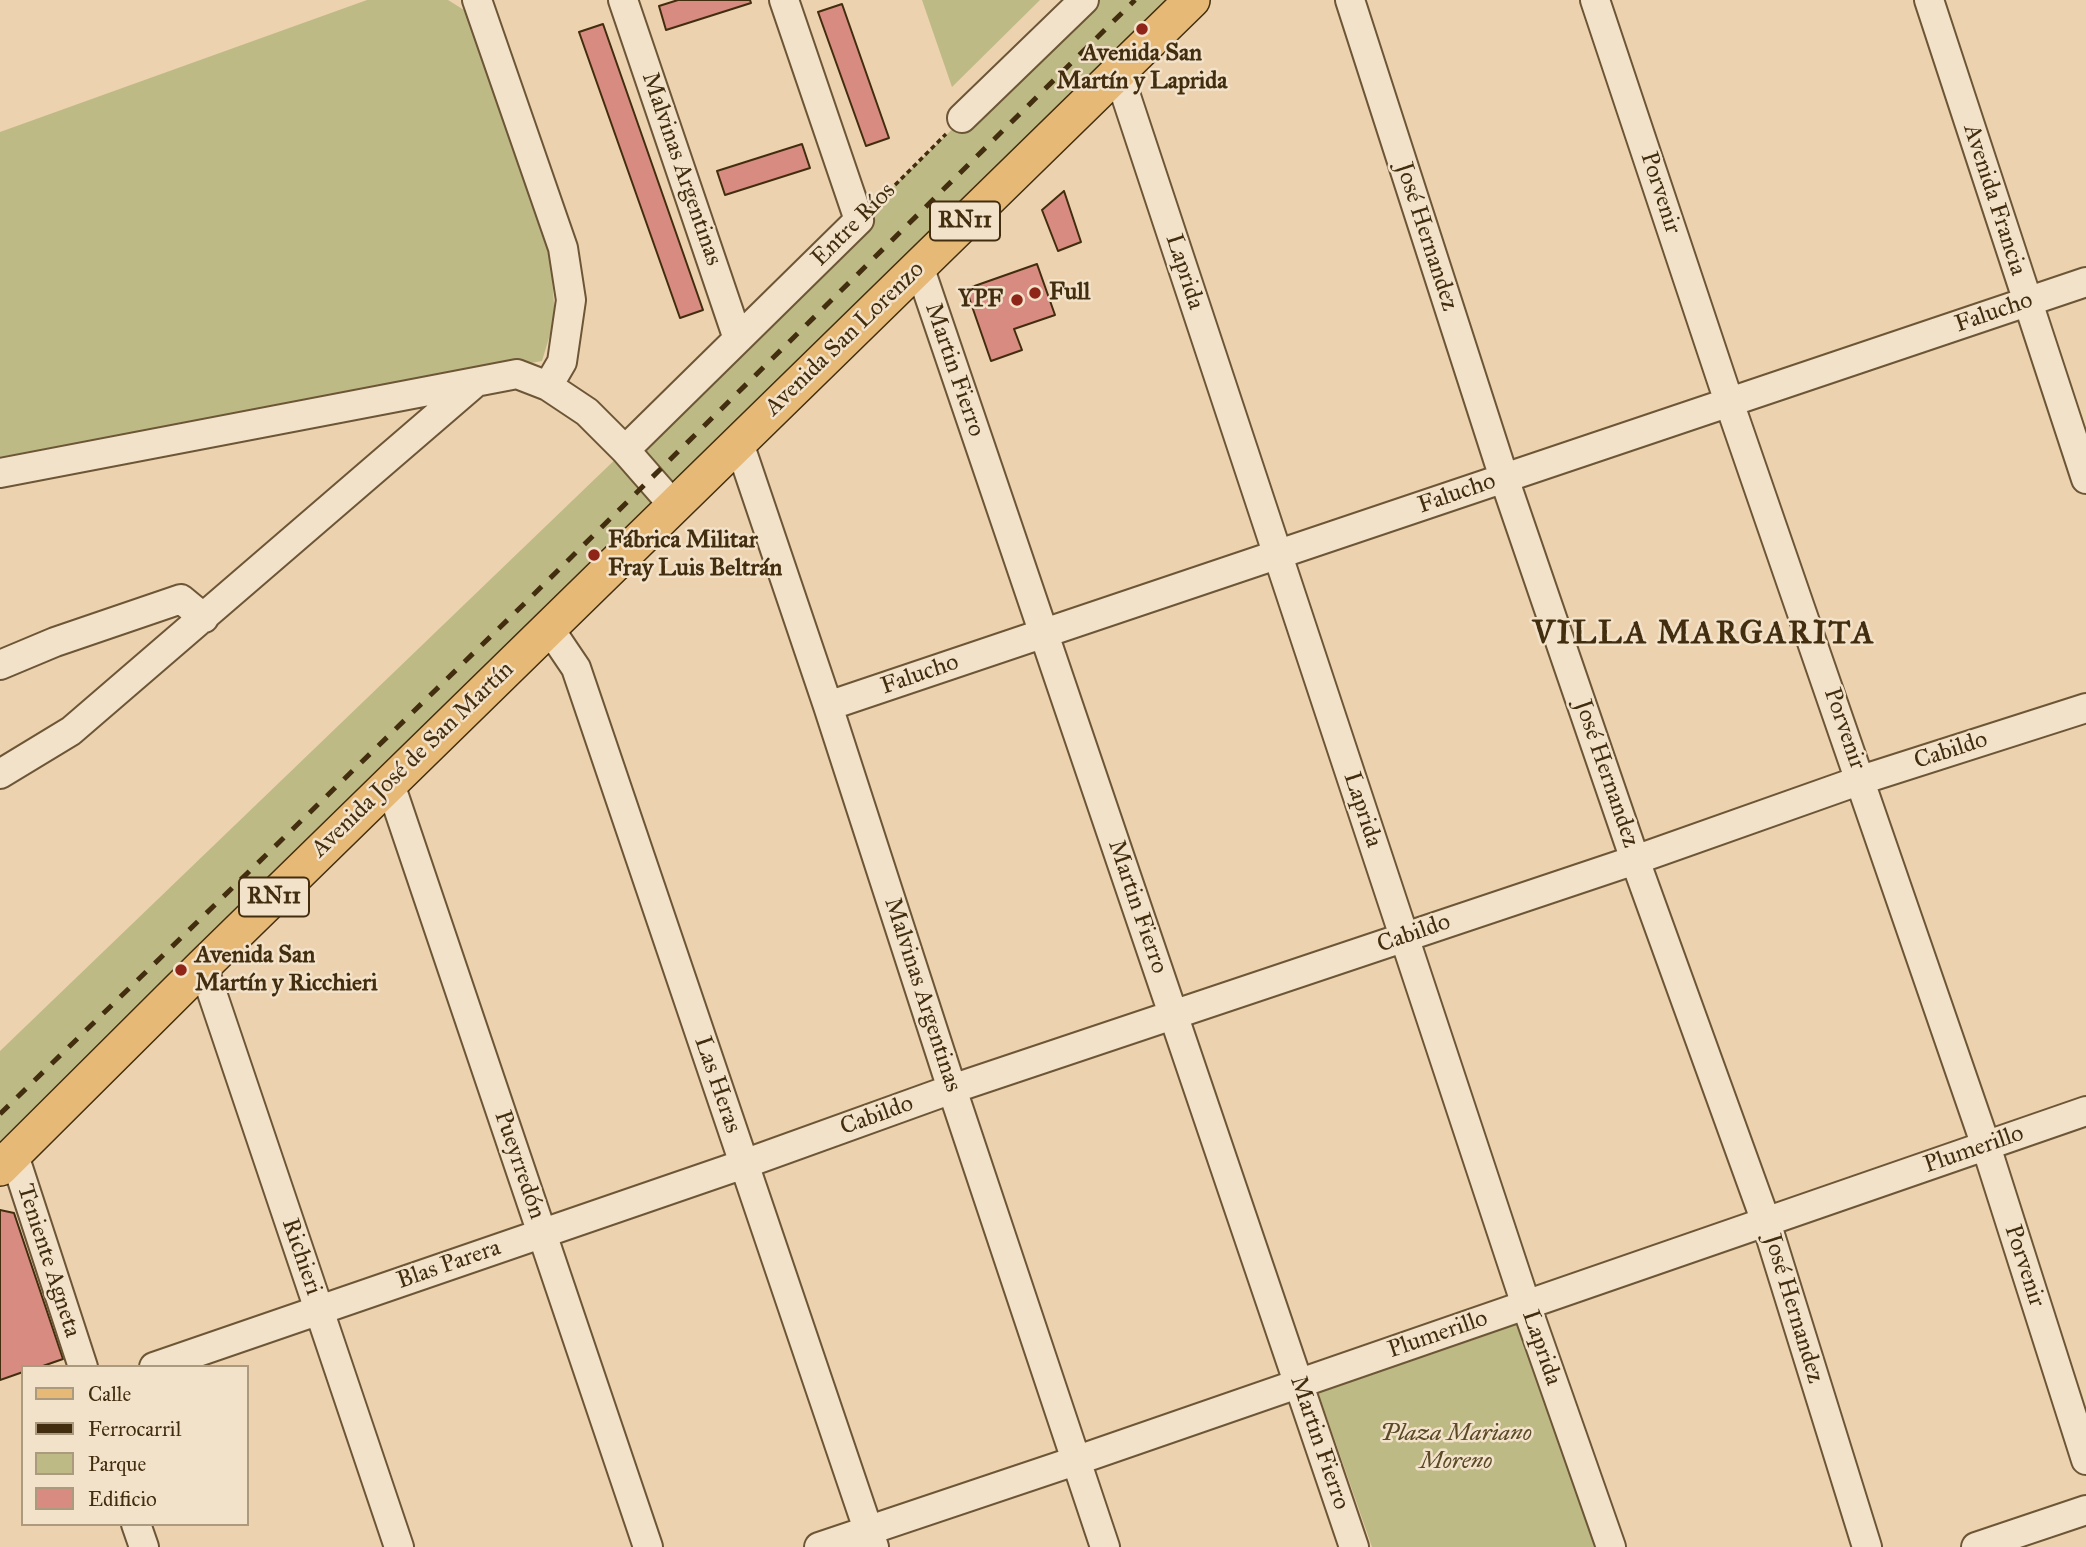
<!DOCTYPE html>
<html>
<head>
<meta charset="utf-8">
<style>
  body { margin:0 }
  #map { position:relative; width:2086px; height:1547px; overflow:hidden; background:#ecd2ae; font-family:"IM FELL Great Primer",serif }
  canvas { display:block }
  .legend { position:absolute; left:21px; top:1365px; width:228px; height:161px; box-sizing:border-box; background:#f3e2ca; border:2px solid #ac9a7f; margin:0; padding:9px 12px; list-style:none; font-size:21px; color:#422d0e }
  .legend li { display:flex; align-items:center; gap:14px; height:35px }
  .legend b { width:35px; border:2px solid #ac9a7f }
</style>
</head>
<body>
<div id="map">
<canvas width="2086" height="1547"></canvas>
<ul class="legend">
<li><b style="height:9px;background:#e6b977"></b>Calle</li>
<li><b style="height:9px;background:#422d0e"></b>Ferrocarril</li>
<li><b style="height:19px;background:#beba86"></b>Parque</li>
<li><b style="height:19px;background:#d88b81"></b>Edificio</li>
</ul>
</div>
<script>
const c = document.querySelector('canvas').getContext('2d');
c.lineJoin = 'round';
function fill(path, color) { c.fillStyle = color; c.fill(path, 'evenodd'); }
const shape = rows => new Path2D(rows.map(r => 'M' + r).join(''));
function trace(path, color, width, dash) { c.strokeStyle = color; c.lineWidth = width; c.lineCap = dash ? 'butt' : 'round'; c.setLineDash(dash || []); c.stroke(path); }
function write(font, color, halo, rows, align = 'center') {
  c.font = font + ' "IM FELL Great Primer",serif'; c.lineWidth = 5; c.setLineDash([]); c.textBaseline = 'middle'; c.strokeStyle = halo; c.fillStyle = color; for (const [text, x, y, turn = 0] of rows) {
    c.save(); c.translate(x, y); c.rotate((+turn || 0) * Math.PI / 180); c.textAlign = isNaN(turn) ? turn : align; if (halo) c.strokeText(text, 0, 0); c.fillText(text, 0, 0); c.restore();
  }
}
const green = shape([
  [367,0,448,0,472,15,550,248,555,318,542,361,0,457,0,132],
  [922,0,1040,0,952,87],
  [1084,0,1192,0,0,1168,0,1051,625,450],
  [1519,1321,1600,1547,1372,1547,1318,1392]
]);
const building = shape([
  [678,0,750,0,751,3,666,30,659,6,678,0],
  [842,4,889,138,866,146,818,12,842,4],
  [603,24,703,310,680,318,579,32,603,24],
  [802,144,810,168,725,195,717,171,802,144],
  [1064,191,1081,242,1058,251,1042,210,1064,191],
  [1037,264,1055,315,1014,329,1022,350,991,361,966,289,1037,264],
  [0,1210,14,1213,63,1359,40,1367,23,1367,23,1372,0,1380,0,1210]
]);
const path = shape([
  [877,203,946,134]
]);
const minor = shape([
  [477,0,563,248,571,300,562,362,548,386],
  [623,0,738,339],
  [1350,0,1504,478,1635,860,1766,1222,1867,1547],
  [1595,0,1729,402,1986,1146,2086,1460],
  [1929,0,2086,479],
  [1118,72,1526,1305,1611,1547],
  [962,118,1084,0],
  [919,266,1354,1547],
  [739,443,828,706,952,1089,1105,1547],
  [625,450,859,220,784,0],
  [0,473,517,374,548,386,587,412,625,450,674,506],
  [549,628,576,668,874,1547],
  [0,665,55,642,181,599,204,618],
  [828,706,2086,282],
  [0,774,71,731,475,383],
  [390,784,648,1547],
  [203,966,399,1547],
  [14,1155,83,1367],
  [154,1367,744,1164,952,1089,1635,860,1861,780,2086,708],
  [136,1524,144,1547],
  [819,1547,1075,1461,2086,1111],
  [1976,1547,2086,1510]
]);
const major = shape([
  [0,1168,203,966,1192,0]
]);
const rail = shape([
  [0,1114,526,602,1135,0]
]);
const markers = [
  [1142,29,7,"#8f2418"],
  [1035,293,7,"#8f2418"],
  [1017,300,7,"#8f2418"],
  [594,555,7,"#8f2418"],
  [181,970,7,"#8f2418"]
];
const shields = [
  [965,221,70],
  [274,897,70]
];
const shieldNames = [
  ["RN11",965,221],
  ["RN11",274,897]
];
const poiNames = [
  ["Avenida San",1142,54,"center"],
  ["Martín y Laprida",1142,82,"center"],
  ["Full",1049,293],
  ["YPF",1003,300,"right"],
  ["Fábrica Militar",608,541],
  ["Fray Luis Beltrán",608,569],
  ["Avenida San",195,956],
  ["Martín y Ricchieri",195,984]
];
const streetNames = [
  ["Malvinas Argentinas",681,169,71],
  ["Porvenir",1660,193,72],
  ["Avenida Francia",1994,200,72],
  ["Entre Ríos",854,225,-45],
  ["José Hernandez",1426,237,72],
  ["Laprida",1184,272,72],
  ["Falucho",1994,313,-19],
  ["Avenida San Lorenzo",845,339,-44],
  ["Martin Fierro",954,370,71],
  ["Falucho",1457,494,-19],
  ["Falucho",920,675,-19],
  ["Porvenir",1844,729,71],
  ["Cabildo",1951,751,-18],
  ["Avenida José de San Martín",413,760,-44],
  ["José Hernandez",1606,774,71],
  ["Laprida",1362,810,72],
  ["Martin Fierro",1137,907,71],
  ["Cabildo",1414,934,-19],
  ["Malvinas Argentinas",922,995,72],
  ["Las Heras",717,1085,71],
  ["Cabildo",877,1116,-20],
  ["Plumerillo",1974,1150,-19],
  ["Pueyrredón",519,1165,71],
  ["Richieri",301,1257,71],
  ["Teniente Agneta",48,1261,72],
  ["Blas Parera",449,1265,-19],
  ["Porvenir",2024,1266,72],
  ["José Hernandez",1793,1309,73],
  ["Plumerillo",1438,1335,-19],
  ["Laprida",1541,1348,71],
  ["Martin Fierro",1319,1443,71]
];
const parkNames = [
  ["Plaza Mariano",1456,1434],
  ["Moreno",1456,1462]
];
const districtNames = [
  ["VILLA MARGARITA",1704,635]
];
fill(green, '#beba86');
fill(building, '#d88b81');
trace(building, '#422d0e', 2);
trace(minor, '#6c5636', 32);
trace(major, '#422d0e', 38);
trace(path, '#422d0e', 3.5, [5, 3.5]);
trace(minor, '#f3e2ca', 28);
trace(major, '#e6b977', 35);
trace(rail, '#422d0e', 5, [12, 12]);
for (const [x, y, r, color] of markers) { const dot = new Path2D(); dot.arc(x, y, r, 0, 2 * Math.PI); c.fillStyle = color; c.fill(dot); trace(dot, '#f3e2ca', 2.5); }
for (const [x, y, w] of shields) { const box = new Path2D(); box.roundRect(x - w / 2, y - 19.5, w, 39, 5); c.fillStyle = '#f3e2ca'; c.fill(box); trace(box, '#422d0e', 2); }
write('bold 23px', '#422d0e', null, shieldNames);
write('bold 24px', '#422d0e', '#f3e2ca', poiNames, 'left');
write('24px', '#422d0e', '#f3e2ca', streetNames);
write('italic 24px', '#5b4926', '#f3e2ca', parkNames);
c.letterSpacing = '2px';
write('bold 32px', '#422d0e', '#f3e2ca', districtNames);
c.letterSpacing = '0px';
</script>
</body>
</html>
